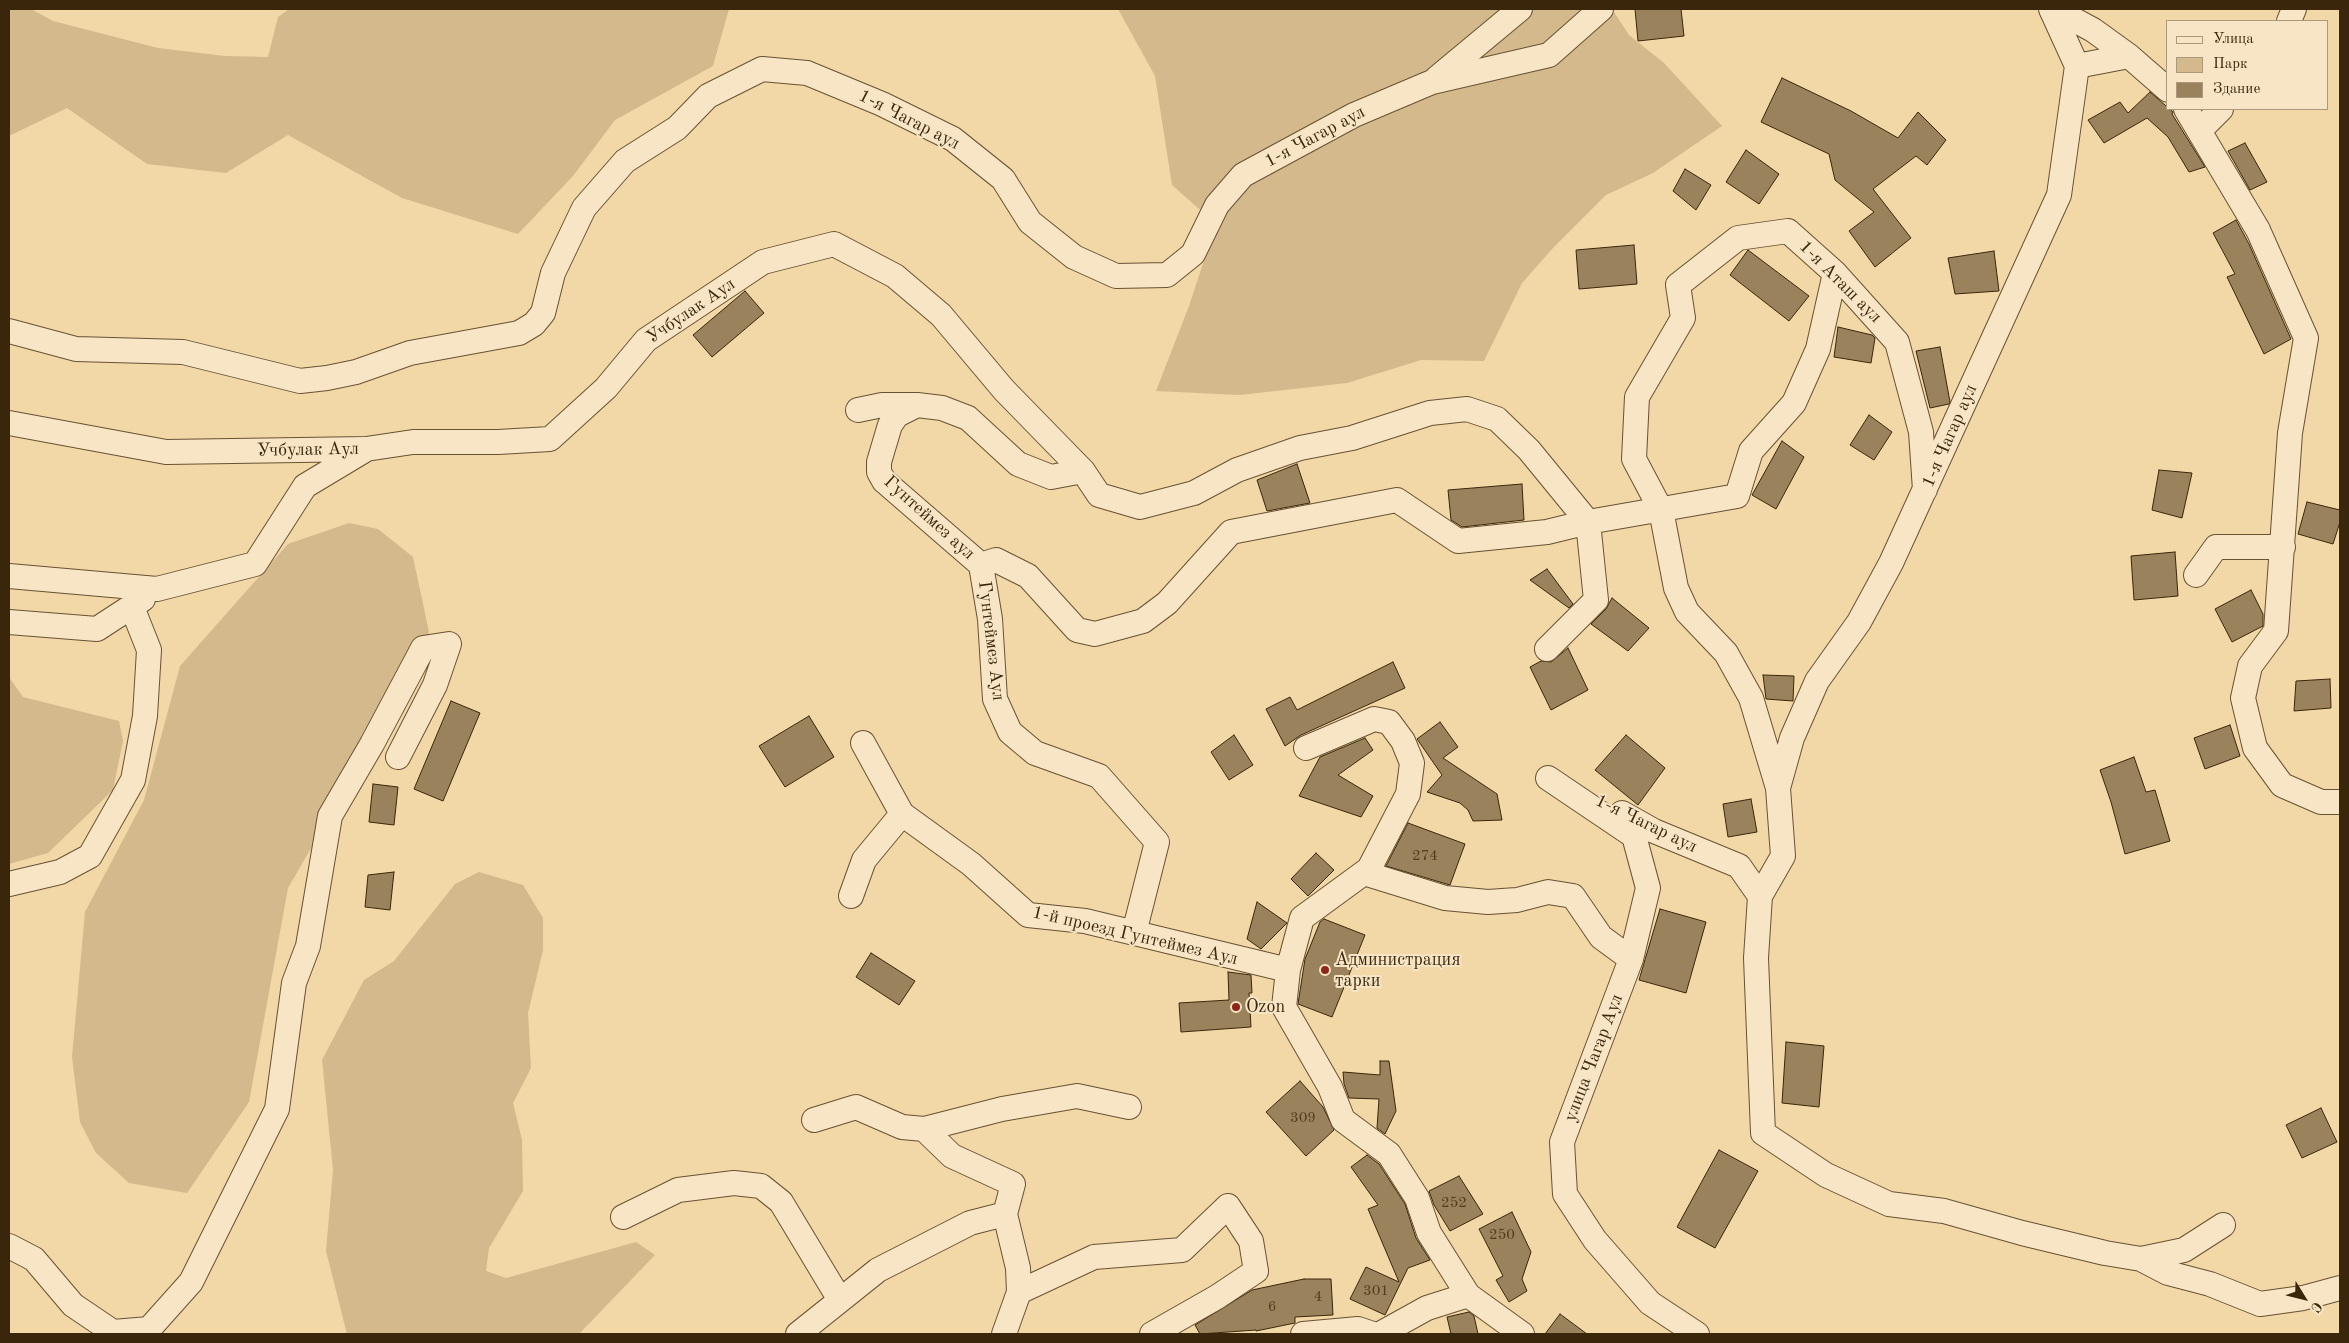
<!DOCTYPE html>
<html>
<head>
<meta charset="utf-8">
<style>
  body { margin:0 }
  #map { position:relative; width:2349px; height:1343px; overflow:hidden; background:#f2d7a7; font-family:"Old Standard TT",serif }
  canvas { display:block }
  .frame { position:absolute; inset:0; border:10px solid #3a260b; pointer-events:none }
  .legend { position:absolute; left:2166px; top:20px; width:162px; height:90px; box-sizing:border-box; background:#f7e5c6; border:1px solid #ab997b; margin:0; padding:6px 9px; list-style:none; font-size:15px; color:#3a260b }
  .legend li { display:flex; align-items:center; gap:10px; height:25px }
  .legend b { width:25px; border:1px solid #ab997b }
  .north { position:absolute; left:2279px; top:1273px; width:50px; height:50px; -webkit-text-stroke:4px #f7e5c6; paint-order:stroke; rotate:126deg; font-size:14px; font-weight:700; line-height:20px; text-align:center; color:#3a260b }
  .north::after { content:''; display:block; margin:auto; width:18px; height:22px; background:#3a260b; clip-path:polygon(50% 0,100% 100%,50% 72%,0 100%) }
</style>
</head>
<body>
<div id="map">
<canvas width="2349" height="1343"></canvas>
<div class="frame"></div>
<ul class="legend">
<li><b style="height:6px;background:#f7e5c6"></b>Улица</li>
<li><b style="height:14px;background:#d3b98c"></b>Парк</li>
<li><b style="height:14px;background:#9a825c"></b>Здание</li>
</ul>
<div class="north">С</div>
</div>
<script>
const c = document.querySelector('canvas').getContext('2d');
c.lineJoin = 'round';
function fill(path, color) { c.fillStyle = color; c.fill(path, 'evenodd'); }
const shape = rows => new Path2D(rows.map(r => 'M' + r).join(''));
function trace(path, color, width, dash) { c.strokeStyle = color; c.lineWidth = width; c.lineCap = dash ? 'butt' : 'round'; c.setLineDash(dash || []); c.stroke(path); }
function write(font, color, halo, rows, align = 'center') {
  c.font = font + ' "Old Standard TT",serif'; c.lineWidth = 4; c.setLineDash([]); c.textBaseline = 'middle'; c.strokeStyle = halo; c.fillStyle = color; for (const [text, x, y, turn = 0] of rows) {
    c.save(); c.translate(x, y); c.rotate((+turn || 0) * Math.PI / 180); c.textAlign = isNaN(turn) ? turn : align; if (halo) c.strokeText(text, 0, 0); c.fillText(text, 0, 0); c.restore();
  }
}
const green = shape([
  [9,9,31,9,53,21,158,48,225,56,268,57,278,17,289,9,729,9,713,66,615,120,573,176,518,234,402,198,288,135,226,173,147,164,67,108,9,136],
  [1118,9,1612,9,1629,35,1664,63,1722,126,1653,173,1606,195,1553,248,1522,283,1484,361,1421,360,1347,383,1240,395,1156,391,1189,306,1216,224,1172,185,1155,76],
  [349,523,378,529,413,557,429,632,415,669,288,888,249,1102,187,1193,129,1183,96,1153,80,1122,72,1057,85,912,144,800,180,666,288,544],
  [9,677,23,697,119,721,123,741,113,790,48,853,9,864],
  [479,872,523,885,543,918,543,950,528,1013,531,1068,513,1103,522,1140,523,1191,489,1248,486,1271,506,1278,636,1242,655,1255,579,1334,347,1334,326,1251,333,1170,322,1060,364,980,394,961,455,884]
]);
const building = shape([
  [1635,9,1681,9,1684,36,1638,41,1635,9],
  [1782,78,1851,111,1898,138,1918,112,1946,140,1927,165,1916,156,1873,189,1911,238,1875,267,1849,231,1874,212,1835,180,1829,154,1761,122,1782,78],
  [2150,92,2173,112,2172,114,2205,167,2189,172,2168,137,2147,118,2104,143,2088,120,2120,102,2128,113,2150,92],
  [2245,143,2267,182,2250,190,2228,151,2245,143],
  [1746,150,1779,174,1759,204,1726,182,1746,150],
  [1685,169,1711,185,1696,210,1673,191,1685,169],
  [2236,220,2249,244,2291,339,2264,354,2227,277,2235,274,2213,233,2236,220],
  [1634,245,1637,284,1579,289,1576,250,1634,245],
  [1748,250,1809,296,1789,321,1730,275,1748,250],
  [1994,251,1999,291,1955,294,1948,258,1994,251],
  [745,291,764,313,712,357,693,335,745,291],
  [1838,327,1872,335,1875,338,1871,363,1834,357,1838,327],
  [1940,347,1950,402,1949,404,1930,408,1916,351,1940,347],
  [1869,415,1892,432,1874,460,1850,445,1869,415],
  [1782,441,1804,457,1776,509,1752,495,1782,441],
  [1297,464,1310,503,1267,511,1257,480,1297,464],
  [2159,470,2192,473,2182,518,2152,510,2159,470],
  [1522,484,1524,520,1462,527,1451,520,1448,490,1522,484],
  [2307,502,2340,510,2340,522,2333,544,2298,534,2307,502],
  [2175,552,2178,596,2134,600,2131,556,2175,552],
  [1547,569,1573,604,1569,608,1530,580,1547,569],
  [2251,590,2263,614,2263,626,2232,642,2215,609,2251,590],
  [1612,598,1649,628,1628,651,1591,624,1606,609,1612,598],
  [1568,648,1588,690,1551,710,1530,667,1541,661,1551,662,1568,648],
  [1393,662,1405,688,1301,735,1285,746,1266,709,1290,697,1297,710,1393,662],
  [1763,675,1794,676,1793,701,1766,699,1763,675],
  [2330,679,2331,708,2294,711,2296,681,2330,679],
  [451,701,480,713,443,801,414,789,451,701],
  [809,716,834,757,785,787,759,746,809,716],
  [1440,722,1458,747,1443,758,1497,794,1502,820,1473,821,1468,810,1460,803,1427,792,1442,775,1417,739,1440,722],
  [2230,725,2240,756,2205,769,2194,738,2230,725],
  [1234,735,1253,765,1229,780,1211,752,1234,735],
  [1626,735,1665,768,1638,805,1595,770,1626,735],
  [1365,738,1373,750,1338,775,1373,796,1361,817,1299,796,1320,757,1365,738],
  [2134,757,2146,792,2155,790,2170,841,2125,854,2111,802,2100,770,2134,757],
  [373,784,398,787,394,825,369,822,373,784],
  [1751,799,1757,832,1728,837,1723,804,1751,799],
  [1408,823,1465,844,1450,885,1386,866,1408,823],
  [1316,853,1334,870,1308,896,1291,879,1316,853],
  [394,872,390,910,365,907,368,875,394,872],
  [1257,902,1287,923,1261,949,1247,939,1257,902],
  [1660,909,1706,922,1686,993,1639,980,1660,909],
  [1324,919,1365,935,1332,1017,1298,1004,1305,959,1320,922,1324,919],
  [871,953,915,981,899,1005,856,977,871,953],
  [1228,972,1251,975,1252,993,1249,993,1251,1027,1181,1032,1179,1003,1229,1000,1228,972],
  [1786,1042,1824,1046,1819,1107,1782,1103,1786,1042],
  [1380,1061,1389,1061,1396,1111,1385,1134,1377,1128,1379,1099,1349,1098,1344,1084,1343,1072,1380,1075,1380,1061],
  [1300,1081,1323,1107,1334,1130,1306,1156,1266,1112,1300,1081],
  [2321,1108,2337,1142,2302,1158,2286,1125,2321,1108],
  [1719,1150,1758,1171,1715,1248,1677,1227,1719,1150],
  [1367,1155,1379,1164,1405,1204,1416,1238,1430,1260,1408,1268,1385,1315,1350,1299,1366,1267,1399,1282,1368,1209,1378,1205,1351,1167,1367,1155],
  [1459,1176,1483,1214,1450,1231,1434,1205,1429,1191,1459,1176],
  [1512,1212,1531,1252,1522,1279,1527,1291,1509,1302,1496,1280,1503,1276,1479,1229,1512,1212],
  [1304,1279,1331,1279,1333,1315,1295,1317,1295,1323,1256,1331,1256,1330,1200,1334,1195,1325,1252,1290,1304,1279],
  [1469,1312,1474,1316,1478,1334,1451,1334,1447,1317,1469,1312],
  [1560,1314,1587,1334,1545,1334,1560,1314]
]);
const minor = shape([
  [2051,9,2077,66,2129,56],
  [2054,9,2093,30,2129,56,2168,90],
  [2289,21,2294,9],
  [1437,78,1520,9],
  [2186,109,2258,230,2306,338,2290,433,2276,631,2250,666,2243,698,2255,748,2282,785,2321,802,2340,802],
  [2199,131,2221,109],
  [9,331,76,349,183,352,300,381,327,378,356,372,410,353,519,333,534,324,543,313,553,273,584,208,625,161,677,128,708,96,762,69,807,73,882,104,953,139,1003,179,1030,222,1074,257,1116,276,1167,275,1193,254,1217,205,1243,175,1354,115,1432,82,1549,55,1601,9],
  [858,410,882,405,915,405],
  [9,423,166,452,366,449,413,442,498,442,550,439,606,388,646,340,763,262,834,244,895,276,941,315,1004,390,1083,471,1099,495,1140,507,1194,493,1237,470,1300,448,1352,438,1430,413,1467,409,1497,419,1529,450,1588,522,1737,496,1751,451,1794,403,1818,349,1835,273],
  [1925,490,1921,432,1897,342,1835,273,1788,231,1738,238,1678,285,1683,318,1637,397,1634,459,1661,510,1676,588,1687,612,1726,653,1751,698,1778,788,1783,856,1760,896,1756,958,1763,1133,1826,1175,1889,1204,1944,1211,2022,1233,2105,1253,2141,1259,2184,1250,2223,1225],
  [981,565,996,560,1028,576,1077,630,1095,634,1143,621,1167,603,1231,532,1397,500,1458,541,1547,532,1588,522,1596,600,1547,649],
  [981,565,990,619,995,699,1010,732,1035,753,1099,776,1157,842,1134,933],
  [981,565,884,481,879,472,879,462,890,425,897,415,917,405,942,408,968,418,1018,464,1051,477,1083,471],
  [2196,575,2216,547,2283,547],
  [9,576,157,589,255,564,305,486,365,450],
  [9,622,97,629,143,599],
  [863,743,902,814],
  [1306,748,1374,719,1389,722,1403,741,1412,763,1408,794,1369,869,1302,918,1288,970,1284,1007,1330,1087,1343,1120,1389,1154,1417,1198,1429,1233,1468,1295,1522,1334],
  [1548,778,1634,836,1648,888,1631,959,1562,1142,1565,1194,1595,1240,1650,1303,1697,1334],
  [1778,788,1792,738,1817,681,1859,622,1891,563,2059,195,2077,66],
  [1622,813,1654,831,1739,866,1760,896],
  [1364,873,1445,898,1488,902,1517,900,1548,892,1573,896,1601,937,1631,959],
  [9,884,60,872,90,856,133,780,145,716,149,650,132,607],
  [851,896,864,860,902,814,971,864,1028,915,1085,921,1288,970],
  [814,1120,856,1107,902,1127,924,1129,952,1156,1013,1184,1005,1214,1018,1268,1019,1292,1004,1334],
  [924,1129,1002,1109,1077,1096,1129,1107],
  [623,1217,678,1190,734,1183,761,1186,781,1202,840,1300],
  [9,1246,34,1259,73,1305,113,1332,149,1329,191,1282,277,1109,294,983,308,946,330,816,372,744,423,648,449,644,435,685,398,757],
  [2141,1259,2168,1273,2210,1284,2260,1304,2303,1298,2340,1288],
  [1019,1292,1094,1257,1182,1250,1228,1206,1251,1241,1256,1271,1217,1297,1152,1334],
  [798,1334,878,1270,970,1223,1005,1214],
  [1303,1334,1358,1329,1373,1334],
  [1380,1334,1427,1308,1468,1295]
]);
const markers = [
  [1325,970,5,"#8f2418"],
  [1236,1007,5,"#8f2418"]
];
const numberNames = [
  ["274",1425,856],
  ["309",1303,1118],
  ["252",1454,1203],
  ["250",1502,1235],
  ["301",1376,1291],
  ["4",1318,1297],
  ["6",1272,1307]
];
const streetNames = [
  ["1-я Чагар аул",909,120,27],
  ["1-я Чагар аул",1315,137,-28],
  ["1-я Аташ аул",1840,282,45],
  ["Учбулак Аул",691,311,-34],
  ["1-я Чагар аул",1950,436,-66],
  ["Учбулак Аул",308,450,-1],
  ["Гунтеймез аул",929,518,42],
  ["Гунтеймез Аул",991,641,83],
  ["1-я Чагар аул",1646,824,26],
  ["1-й проезд Гунтеймез Аул",1135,936,13],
  ["улица Чагар Аул",1594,1058,-69]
];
const poiNames = [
  ["Администрация",1335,960],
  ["тарки",1335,981],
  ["Ozon",1246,1007]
];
fill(green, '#d3b98c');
fill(building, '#9a825c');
trace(building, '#3a260b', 1);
trace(minor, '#685232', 26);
trace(minor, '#f7e5c6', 24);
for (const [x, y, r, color] of markers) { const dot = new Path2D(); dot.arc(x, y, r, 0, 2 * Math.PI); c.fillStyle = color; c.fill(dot); trace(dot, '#f7e5c6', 2); }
write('15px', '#523d1f', null, numberNames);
write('18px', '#3a260b', '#f7e5c6', streetNames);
write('18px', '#3a260b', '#f7e5c6', poiNames, 'left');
</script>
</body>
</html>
